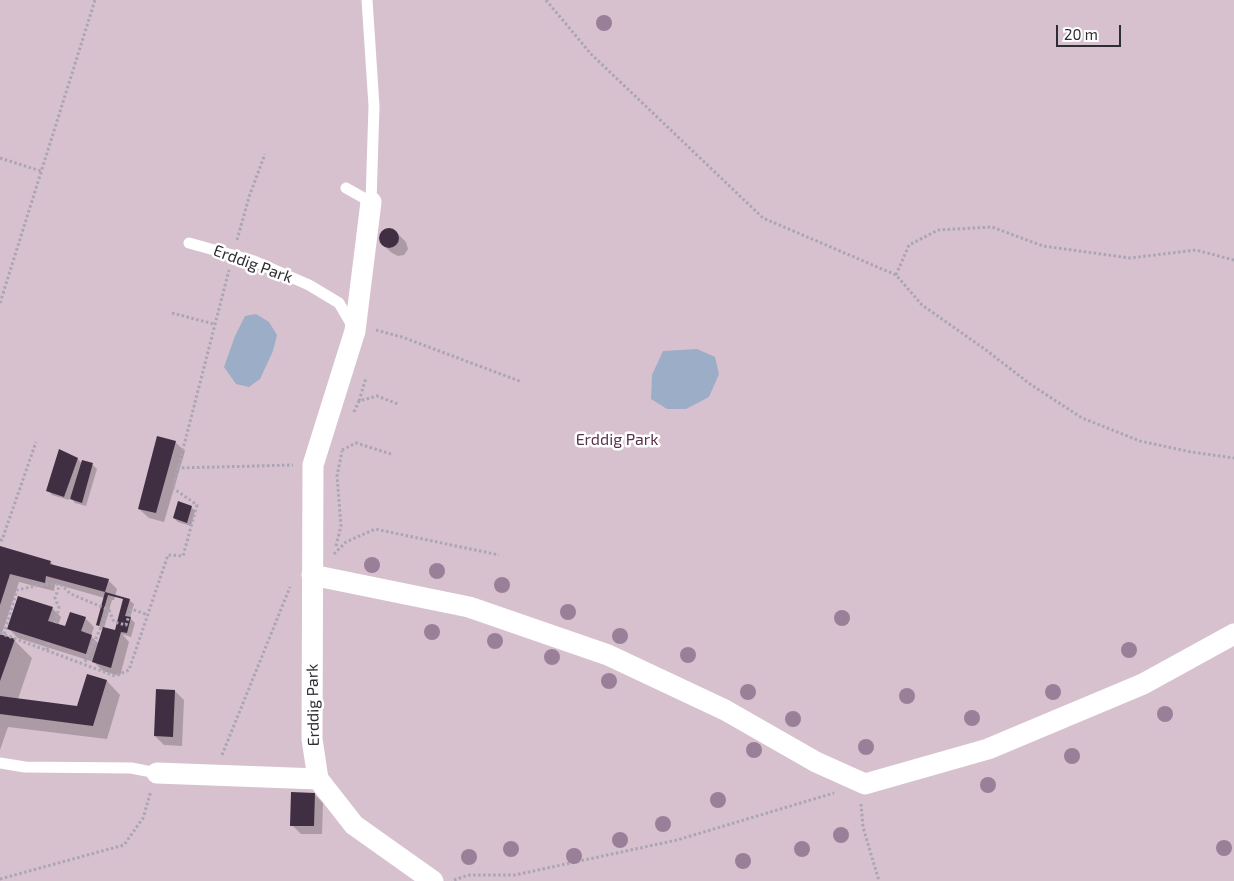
<!DOCTYPE html>
<html>
<head>
<meta charset="utf-8">
<style>
  body { margin:0 }
  #map { position:relative; width:1234px; height:881px; overflow:hidden; background:#e7e1f5; font-family:"Exo 2",sans-serif }
  canvas { display:block }
  .scale { position:absolute; left:1056px; top:25px; width:65px; height:22px; box-sizing:border-box; border:2px solid #2f2d34; border-top:0; padding-left:6px; font-size:15px; line-height:18px; white-space:nowrap; color:#2f2d34; -webkit-text-stroke:4px #fff; paint-order:stroke }
</style>
</head>
<body>
<div id="map">
<canvas width="1234" height="881"></canvas>
<div class="scale">20 m</div>
</div>
<script>
const c = document.querySelector('canvas').getContext('2d');
c.lineJoin = 'round';
function fill(path, color) { c.fillStyle = color; c.fill(path, 'evenodd'); }
const shape = rows => new Path2D(rows.map(r => 'M' + r).join(''));
function trace(path, color, width, dash) { c.strokeStyle = color; c.lineWidth = width; c.lineCap = dash ? 'butt' : 'round'; c.setLineDash(dash || []); c.stroke(path); }
function write(font, color, halo, rows, align = 'center') {
  c.font = font + ' "Exo 2",sans-serif'; c.lineWidth = 5; c.setLineDash([]); c.textBaseline = 'middle'; c.strokeStyle = halo; c.fillStyle = color; for (const [text, x, y, turn = 0] of rows) {
    c.save(); c.translate(x, y); c.rotate((+turn || 0) * Math.PI / 180); c.textAlign = isNaN(turn) ? turn : align; if (halo) c.strokeText(text, 0, 0); c.fillText(text, 0, 0); c.restore();
  }
}
const green = shape([
  [0,0,1234,0,1234,881,0,881]
]);
const water = shape([
  [256,314,269,322,277,335,273,351,260,379,249,387,236,384,224,367,235,336,245,316],
  [697,349,715,357,719,374,709,397,686,409,667,409,651,399,652,375,663,351]
]);
const shadow = shape([
  [390,229,396,232,406,242,408,249,404,255,398,256,392,253,382,244,380,237,384,231],
  [175,442,185,451,164,522,149,518,139,509],
  [78,459,82,464,93,465,97,469,86,506,75,503,70,497,69,500,52,495,48,490],
  [191,507,195,511,191,526,178,522,174,518],
  [0,547,50,562,55,566,108,580,117,589,114,600,112,600,104,628,116,632,129,600,134,604,130,618,135,623,131,637,122,634,129,642,120,676,103,671,94,662,18,638,9,629,52,608,61,617,58,625,66,628,85,618,94,627,91,636,99,644,103,629,97,624,105,598,55,584,54,591,19,582,2,633,0,632],
  [0,635,14,640,32,658,18,699,78,707,88,675,107,681,120,695,107,739,8,727,0,750],
  [175,691,184,700,182,746,164,745,155,736],
  [314,794,323,803,322,834,301,834,292,825]
]);
const building = shape([
  '379 238a10 10 0 1 1 20 0a10 10 0 1 1-20 0Z',
  [157,436,176,441,156,513,138,509],
  [59,449,78,458,64,497,46,491],
  [82,460,93,463,82,503,70,499],
  [178,501,192,506,187,523,173,518],
  [0,546,51,561,50,564,109,579,105,592,46,576,45,583,10,574,0,605],
  [105,592,130,599,125,616,131,617,127,633,121,632,111,668,92,662,103,627,115,630,123,599,108,595,99,626,96,625],
  [18,596,53,607,48,621,55,623,65,626,70,612,86,617,81,631,92,635,86,654,7,629],
  [0,634,15,639,0,681],
  [87,674,107,680,93,726,0,714,0,696,77,706],
  [156,689,175,690,173,737,154,736],
  [291,792,315,793,314,826,290,826]
]);
const path = shape([
  [546,0,591,54,763,218,896,275,922,305,986,350,1030,384,1082,418,1140,441,1191,452,1234,458],
  [0,158,41,171],
  [237,240,249,197,265,154],
  [896,275,909,245,938,230,992,227,1043,246,1130,258,1196,250,1234,260],
  [0,303,95,0],
  [172,313,214,324],
  [376,330,402,337,522,382],
  [359,401,366,378],
  [354,412,359,401,377,396,398,404],
  [342,450,356,443,391,454],
  [177,468,293,465],
  [0,540,2,540,36,442],
  [336,546,341,526,337,476,342,451],
  [334,554,346,542,375,529,499,555],
  [109,610,114,622,126,625,131,609,148,615],
  [55,623,59,608,55,598,60,584],
  [0,633,115,676,129,670,168,555,183,556,197,505,173,488,229,270],
  [4,634,17,590,40,585,60,584,71,594,109,610,84,664],
  [47,650,49,643],
  [222,755,290,587],
  [861,804,863,827,879,881],
  [0,879,124,845,143,818,151,791],
  [454,880,468,875,515,875,677,840,834,793]
]);
const service = shape([
  [346,188,371,202,374,106,367,0],
  [189,243,254,261,309,285,339,303,353,327],
  [0,763,25,767,131,768,157,773]
]);
const minor = shape([
  [371,202,355,331,313,465,312,739,318,779,354,825,433,881],
  [312,575,469,607,608,655,725,710,816,762,865,784,988,749,1143,684,1234,634],
  [157,773,318,779]
]);
const trees = [
  [604,23],
  [372,565],
  [437,571],
  [502,585],
  [568,612],
  [842,618],
  [432,632],
  [620,636],
  [495,641],
  [1129,650],
  [688,655],
  [552,657],
  [609,681],
  [748,692],
  [1053,692],
  [907,696],
  [1165,714],
  [972,718],
  [793,719],
  [866,747],
  [754,750],
  [1072,756],
  [988,785],
  [718,800],
  [663,824],
  [841,835],
  [620,840],
  [1224,848],
  [511,849],
  [802,849],
  [574,856],
  [469,857],
  [743,861]
];
const streetNames = [
  ["Erddig Park",253,264,20],
  ["Erddig Park",313,705,-91]
];
const parkNames = [
  ["Erddig Park",617,440]
];
fill(green, '#d7c1ce');
fill(water, '#9cadc7');
fill(shadow, '#0003');
fill(building, '#402f43');
trace(path, '#aaa5b5', 3, [2.5, 2.5]);
trace(service, '#fff', 11);
trace(minor, '#fff', 21);
c.fillStyle = '#998098';
for (const [x, y] of trees) { c.beginPath(); c.arc(x, y, 8, 0, 2 * Math.PI); c.fill(); }
write('16px', '#2f2d34', '#fff', streetNames);
write('16px', '#5a304b', '#fff', parkNames);
</script>
</body>
</html>
